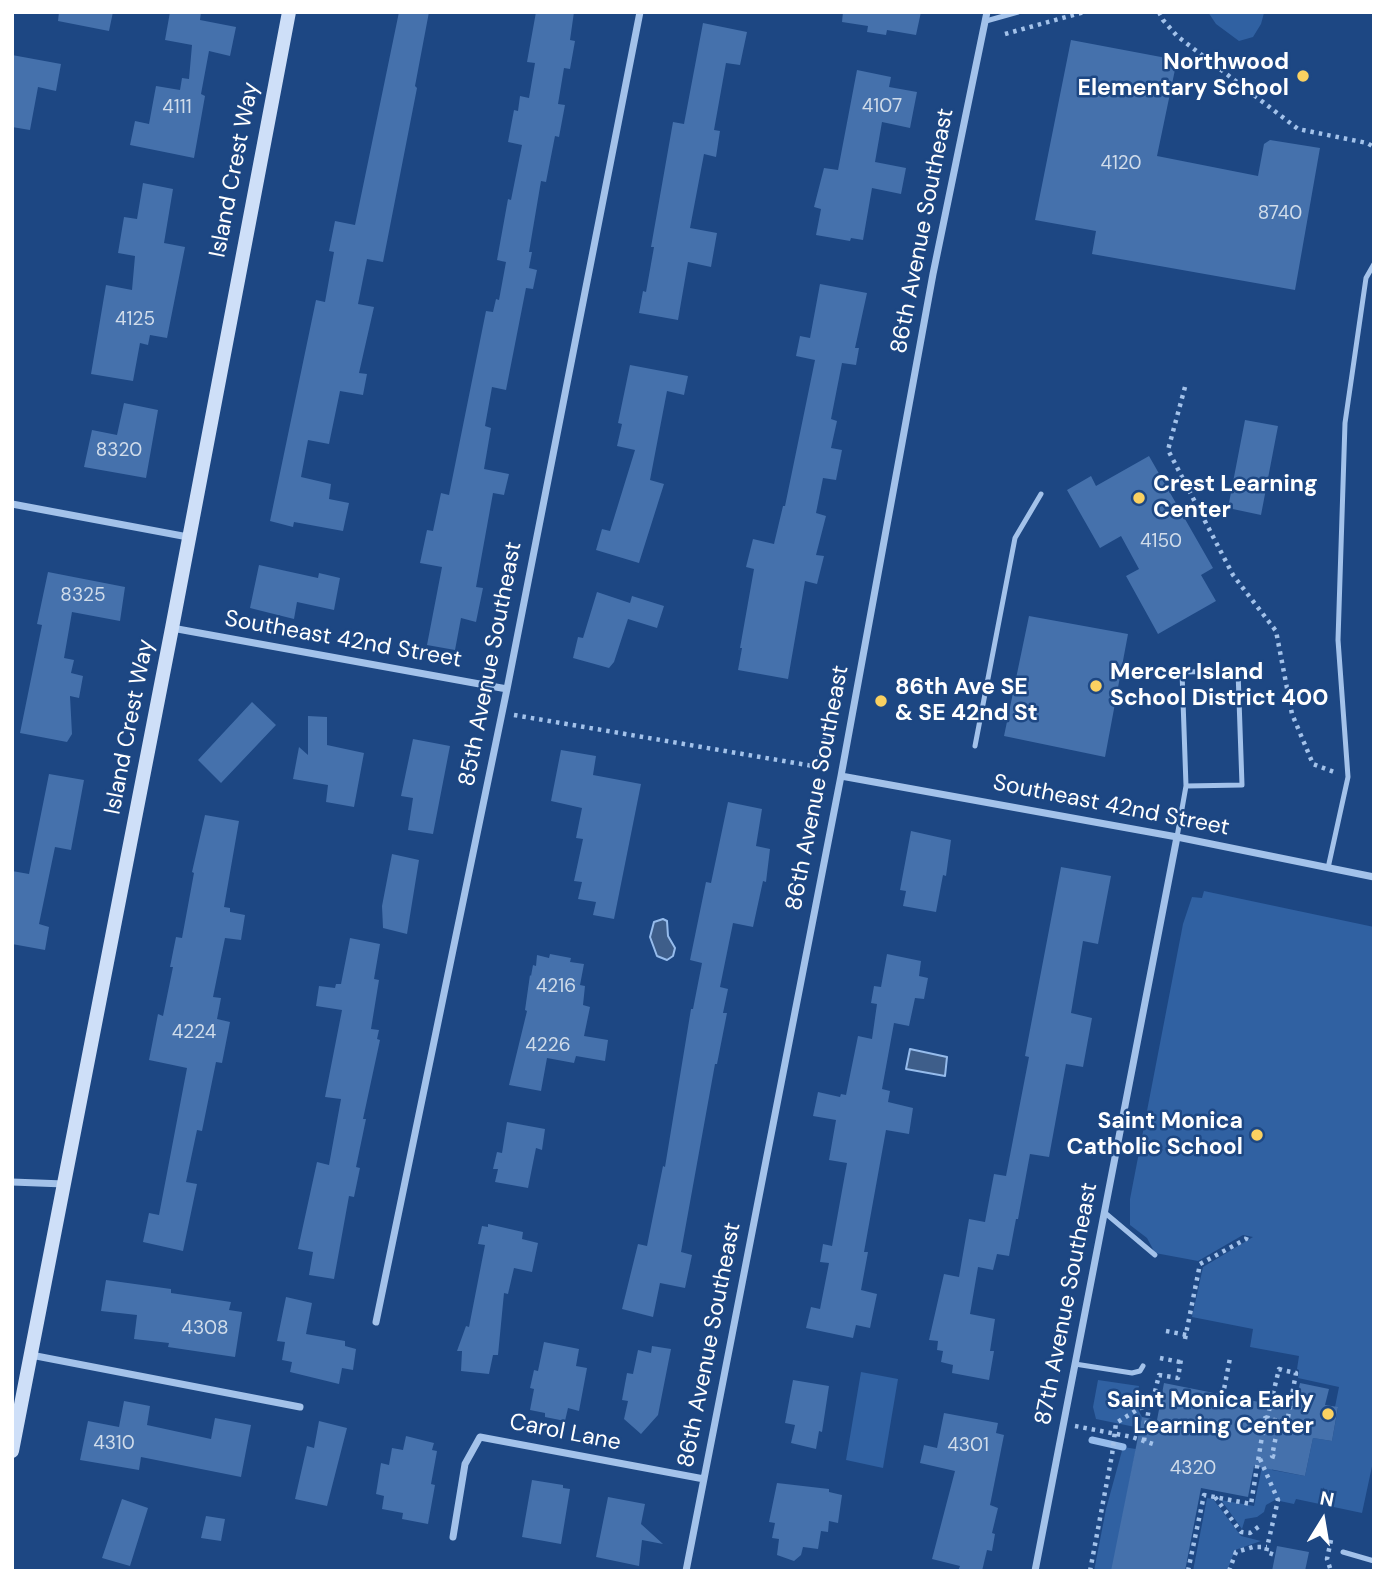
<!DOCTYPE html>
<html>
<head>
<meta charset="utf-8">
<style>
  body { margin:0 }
  #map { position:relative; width:1386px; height:1583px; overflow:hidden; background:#1d4783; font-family:"DM Sans",sans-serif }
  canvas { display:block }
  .frame { position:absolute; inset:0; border:14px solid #fff; pointer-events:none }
  .north { position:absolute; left:1288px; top:1485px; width:70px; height:70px; -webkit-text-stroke:5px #1d4783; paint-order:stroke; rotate:11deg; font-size:19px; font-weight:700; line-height:28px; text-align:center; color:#fff }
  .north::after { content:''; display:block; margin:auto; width:24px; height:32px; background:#fff; clip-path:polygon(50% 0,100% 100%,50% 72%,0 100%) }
</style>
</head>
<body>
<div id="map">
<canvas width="1386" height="1583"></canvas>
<div class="frame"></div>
<div class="north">N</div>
</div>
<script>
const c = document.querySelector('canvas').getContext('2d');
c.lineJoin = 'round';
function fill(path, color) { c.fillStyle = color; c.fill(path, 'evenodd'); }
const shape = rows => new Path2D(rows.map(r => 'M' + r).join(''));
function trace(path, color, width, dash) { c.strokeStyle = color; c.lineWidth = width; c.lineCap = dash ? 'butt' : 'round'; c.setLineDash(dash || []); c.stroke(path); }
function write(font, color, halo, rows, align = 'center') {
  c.font = font + ' "DM Sans",sans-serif'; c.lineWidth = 5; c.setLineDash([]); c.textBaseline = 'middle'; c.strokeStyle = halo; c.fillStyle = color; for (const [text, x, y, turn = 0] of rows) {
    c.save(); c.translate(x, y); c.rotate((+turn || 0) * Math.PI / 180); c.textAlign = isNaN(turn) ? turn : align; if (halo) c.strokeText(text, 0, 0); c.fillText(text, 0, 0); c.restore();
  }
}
const green = shape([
  [1208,12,1264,12,1264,13,1261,24,1253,37,1239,41,1216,24],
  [1204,891,1374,927,1374,1457,1362,1513,1296,1499,1294,1504,1275,1500,1266,1505,1264,1512,1257,1517,1245,1519,1242,1529,1221,1500,1254,1506,1265,1452,1270,1456,1272,1470,1305,1476,1313,1438,1332,1441,1338,1408,1335,1407,1339,1387,1298,1378,1299,1370,1297,1369,1299,1356,1250,1347,1253,1329,1192,1317,1203,1267,1253,1237,1243,1235,1198,1261,1155,1253,1147,1238,1130,1225,1130,1199,1183,924,1192,897,1202,898],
  [861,1372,898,1379,883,1468,846,1460],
  [1098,1380,1139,1386,1135,1404,1142,1417,1140,1428,1096,1419,1093,1407],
  [1123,1447,1136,1449,1112,1571,1094,1571,1106,1509],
  [1207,1498,1213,1499,1241,1536,1261,1541,1235,1550,1227,1571,1193,1571]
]);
const water = shape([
  [663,919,667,921,668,936,675,948,673,956,667,960,657,956,650,937,654,922,663,919],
  [910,1049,947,1057,945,1076,906,1069,910,1049]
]);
const stream = shape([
  [1092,1440,1123,1447]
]);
const building = shape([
  [59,12,113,12,109,31,58,21],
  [170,12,201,12,200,20,236,27,230,56,209,51,201,94,205,96,194,158,130,145,135,121,149,124,156,86,180,90,182,78,189,79,192,45,165,40],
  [399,12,429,12,415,86,417,88,383,262,367,259,358,304,374,307,359,373,367,374,363,395,340,391,329,444,308,440,301,477,331,484,329,499,349,503,343,531,294,522,293,527,270,521,316,300,325,302,334,252,329,251,335,221,355,225],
  [536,12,574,12,570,40,575,41,570,69,564,68,558,104,565,105,559,137,555,136,546,182,541,181,529,252,532,252,529,268,537,270,533,289,526,288,506,390,492,387,485,426,491,428,484,469,509,474,504,495,493,493,476,587,483,588,476,622,461,618,455,650,427,645,442,567,420,563,427,530,433,531,441,493,449,495,486,311,493,312,496,299,499,300,506,262,497,260,508,199,511,200,522,145,508,142,514,110,518,111,520,96,529,98,535,63,527,62],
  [843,12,921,12,916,35,887,30,886,35,867,32,868,26,842,22],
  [703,23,747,32,740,65,726,63,714,130,720,131,716,157,704,154,690,228,717,233,711,267,688,262,678,320,639,313,643,291,646,292,654,247,651,247,673,122,684,124],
  [1071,40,1177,60,1157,156,1258,176,1264,144,1270,140,1320,148,1295,290,1092,254,1096,231,1035,220],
  [12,55,61,64,56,91,38,87,30,130,12,127],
  [857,70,891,77,889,87,917,92,910,128,882,122,875,162,906,168,901,194,872,188,863,240,851,238,850,241,816,235,821,209,814,207,824,168,838,170],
  [143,183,173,189,164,243,185,247,167,338,150,335,148,345,140,343,133,381,91,374,106,285,132,290,135,256,118,253,124,217,137,219],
  [820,284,867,293,855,348,859,348,856,365,842,363,831,419,837,421,831,448,842,450,836,480,823,478,816,513,826,516,816,555,824,556,817,584,805,581,788,679,738,670,742,648,740,648,754,569,746,567,753,539,774,544,783,506,785,506,815,360,796,356,800,336,810,338],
  [630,365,688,376,684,395,667,391,650,480,664,484,639,563,596,550,602,529,610,531,635,450,617,446,622,424,618,423],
  [124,403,158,410,146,478,84,467,92,430,117,435],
  [1245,420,1278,426,1261,515,1228,508],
  [1149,456,1213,568,1201,575,1216,601,1158,634,1126,576,1139,569,1121,536,1100,548,1067,490,1091,476,1096,486],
  [259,565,318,578,319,573,340,578,334,610,297,602,294,619,250,608],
  [48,572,125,587,120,621,72,612,64,658,74,660,71,673,83,676,79,698,70,696,72,734,67,742,20,733,42,625,37,624],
  [597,592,630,603,632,596,664,606,657,628,628,619,614,662,609,668,573,658,578,637,583,638],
  [1029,616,1128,634,1105,757,1004,736],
  [252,702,276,725,221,783,198,760],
  [308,716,327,717,327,745,364,753,354,807,326,802,328,785,293,779,299,747,308,755],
  [413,739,450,746,433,834,408,830,413,798,401,796],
  [561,750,596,756,593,775,641,784,614,919,593,915,596,902,578,899,582,882,574,881,583,839,576,838,582,808,551,801],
  [49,774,84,780,71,850,55,847,39,924,49,927,45,950,12,944,12,871,29,874],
  [728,802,762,809,756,846,770,849,766,882,763,881,753,927,733,923,720,987,728,989,723,1013,727,1013,717,1064,715,1064,681,1252,692,1255,685,1288,660,1283,653,1317,622,1309,638,1244,647,1246,663,1166,665,1167,691,1009,693,1009,702,963,690,960,706,882,711,883],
  [205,815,239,821,224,907,230,908,230,912,245,915,241,940,225,938,213,997,221,998,217,1019,230,1022,222,1063,216,1062,202,1131,197,1130,186,1182,197,1184,183,1251,143,1242,149,1213,159,1215,187,1068,149,1060,158,1014,163,1016,173,967,170,967,176,937,182,938,194,873,192,872],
  [911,831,951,840,946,876,943,875,936,912,903,906,906,891,900,890],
  [392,854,419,860,407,934,383,928,382,906],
  [1061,867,1111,876,1098,944,1083,941,1071,1013,1092,1018,1083,1067,1066,1064,1049,1157,1030,1154,1018,1219,1016,1219,1009,1256,997,1254,993,1270,978,1267,970,1314,995,1319,990,1351,994,1351,989,1380,952,1373,953,1365,941,1362,943,1351,937,1350,938,1341,929,1340,944,1274,959,1277,969,1219,985,1222,994,1174,1006,1176,1029,1057,1025,1056],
  [350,938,380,944,374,979,379,980,371,1029,379,1030,377,1039,380,1040,363,1119,366,1119,356,1167,360,1168,354,1197,349,1196,334,1279,309,1275,313,1252,298,1249,317,1162,329,1165,341,1099,325,1097,342,1010,316,1006,319,986,335,988,336,984,341,984],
  [550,954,571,958,570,962,584,964,580,985,585,986,583,1005,590,1007,584,1036,608,1040,605,1061,576,1056,574,1063,547,1058,541,1091,509,1085,527,1011,525,1010,530,975,531,976,533,965,536,966,537,955,549,958],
  [887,954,921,961,919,976,928,978,924,999,915,998,909,1026,894,1023,882,1089,890,1091,888,1102,913,1108,909,1134,886,1130,864,1252,868,1252,861,1290,877,1294,870,1328,856,1325,853,1338,806,1328,811,1307,820,1309,829,1263,820,1262,823,1244,832,1246,847,1163,829,1160,836,1120,813,1116,818,1092,840,1097,841,1094,846,1095,858,1036,872,1039,877,1004,871,1003,874,986,881,987],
  [507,1122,545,1129,542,1150,536,1148,528,1188,495,1182,498,1169,493,1169,497,1152,502,1153],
  [488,1224,523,1232,522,1239,538,1243,532,1272,514,1268,508,1294,504,1293,498,1355,493,1355,489,1374,461,1371,462,1351,457,1351,466,1326,469,1327,485,1245,478,1244,482,1226,488,1227],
  [106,1280,171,1289,171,1293,231,1302,229,1310,242,1312,235,1357,168,1347,169,1343,134,1339,137,1315,101,1311],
  [286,1297,312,1303,306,1334,345,1341,345,1346,356,1349,353,1370,342,1368,339,1384,290,1372,292,1362,282,1360,285,1342,277,1341],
  [544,1342,579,1349,576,1366,587,1368,579,1411,568,1408,565,1421,545,1417,545,1413,530,1410,534,1389,530,1388,534,1370,538,1371],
  [652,1346,671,1349,658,1415,641,1434,624,1419,628,1401,622,1400,627,1373,633,1374,638,1350,651,1353],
  [793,1380,829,1386,822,1432,819,1431,816,1449,791,1443,795,1425,785,1423],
  [1164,1383,1284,1407,1286,1397,1296,1399,1300,1383,1329,1389,1325,1405,1338,1407,1332,1441,1313,1438,1305,1476,1254,1466,1248,1497,1201,1488,1185,1571,1111,1571,1142,1417,1157,1420],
  [124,1401,150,1406,147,1425,211,1439,215,1418,251,1425,241,1477,141,1457,139,1470,80,1460,88,1421,119,1427],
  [944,1413,998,1423,996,1433,1004,1435,990,1505,998,1508,992,1533,995,1534,992,1551,987,1550,982,1571,958,1571,960,1566,932,1559,955,1471,920,1463,924,1445,937,1448],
  [319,1421,347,1428,327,1506,295,1499,307,1446,314,1448],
  [406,1436,434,1443,432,1450,437,1451,431,1484,435,1485,428,1524,402,1519,403,1513,382,1509,384,1496,376,1494,381,1463,389,1465,392,1448,403,1450],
  [532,1480,563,1485,563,1488,570,1489,561,1544,522,1537],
  [777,1483,829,1489,829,1492,842,1495,838,1523,829,1521,828,1532,821,1531,818,1549,803,1547,801,1555,794,1561,777,1555,779,1539,772,1538,775,1523,769,1522],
  [608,1497,645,1504,641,1524,663,1544,642,1540,639,1566,596,1557],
  [122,1499,148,1508,130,1566,102,1558],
  [206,1516,225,1519,221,1541,201,1538],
  [1277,1546,1309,1552,1305,1571,1272,1571]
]);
const path = shape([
  [1159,12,1163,20,1177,36,1298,129,1367,143,1374,147],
  [1005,34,1084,12],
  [1185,387,1168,450,1233,575,1276,631,1292,714,1313,764,1334,772],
  [514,715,813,766,819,759,824,740,830,738],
  [1166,1331,1187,1335],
  [1185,1339,1200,1264,1246,1239,1247,1236],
  [1160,1358,1180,1362],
  [1221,1405,1230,1358],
  [1267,1419,1279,1369,1282,1370,1296,1373,1287,1423],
  [1075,1426,1132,1437,1156,1445],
  [1144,1441,1149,1407],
  [1275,1457,1272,1456,1279,1421],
  [1260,1459,1278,1500,1266,1552,1275,1555],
  [1215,1497,1241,1532,1250,1533,1261,1525],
  [1331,1540,1327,1559,1331,1571],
  [1090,1571,1112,1455,1116,1423,1140,1408,1149,1407,1154,1396,1159,1375,1178,1378,1181,1359],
  [1188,1571,1204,1495,1251,1504,1265,1418,1292,1424],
  [1229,1571,1236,1552,1253,1547,1267,1547]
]);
const lane = shape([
  [986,21,1018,12],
  [975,746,1015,538,1041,494],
  [1177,837,1186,786,1242,785,1238,671,1182,672,1186,786],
  [1328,868,1348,777,1338,640,1345,423,1366,278,1374,264],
  [1104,1212,1155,1255],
  [1075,1364,1132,1373,1140,1371,1143,1366],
  [1343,1552,1374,1561]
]);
const street = shape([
  [12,504,188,537],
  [172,628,507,689],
  [841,776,1177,837,1374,877],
  [12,1182,64,1184],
  [376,1322,507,689,640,12],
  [31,1355,300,1407],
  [453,1537,465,1464,480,1437,704,1479],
  [686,1571,841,776,933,274,987,12],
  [1035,1571,1177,837]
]);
const secondary = shape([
  [12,1451,172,628,289,12]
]);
const markers = [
  [1303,76,7,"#fad161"],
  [1139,498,7,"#fad161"],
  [1096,686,7,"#fad161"],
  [881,701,7,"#fad161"],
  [1257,1135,7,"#fad161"],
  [1328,1414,7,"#fad161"]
];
const numberNames = [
  ["4107",882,107],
  ["4111",177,108],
  ["4120",1121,164],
  ["8740",1280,214],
  ["4125",135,320],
  ["8320",119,451],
  ["4150",1161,542],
  ["8325",83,596],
  ["4216",556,987],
  ["4224",194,1033],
  ["4226",548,1046],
  ["4308",205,1329],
  ["4310",114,1444],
  ["4301",968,1446],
  ["4320",1193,1469]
];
const poiNames = [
  ["Northwood",1289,63],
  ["Elementary School",1289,89],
  ["Crest Learning",1153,485,"left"],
  ["Center",1153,511,"left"],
  ["Mercer Island",1110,673,"left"],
  ["School District 400",1110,699,"left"],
  ["86th Ave SE",895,688,"left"],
  ["& SE 42nd St",895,714,"left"],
  ["Saint Monica",1243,1122],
  ["Catholic School",1243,1148],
  ["Saint Monica Early",1314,1401],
  ["Learning Center",1314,1427]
];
const streetNames = [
  ["Island Crest Way",235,170,-79],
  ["86th Avenue Southeast",923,231,-79],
  ["Southeast 42nd Street",343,640,10],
  ["85th Avenue Southeast",491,664,-79],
  ["Island Crest Way",130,727,-79],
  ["86th Avenue Southeast",818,788,-79],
  ["Southeast 42nd Street",1111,806,11],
  ["87th Avenue Southeast",1067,1304,-79],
  ["86th Avenue Southeast",710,1345,-79],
  ["Carol Lane",565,1433,11]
];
fill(green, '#3061a2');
fill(water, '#3e5e8a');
trace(water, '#96bcec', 2);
trace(stream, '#96bcec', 7);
fill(building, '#4571ac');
trace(path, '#a3c2ea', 4.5, [3.5, 5]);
trace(lane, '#a3c2ea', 5);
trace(street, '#a3c2ea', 7);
trace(secondary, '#cedff8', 14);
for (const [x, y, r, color] of markers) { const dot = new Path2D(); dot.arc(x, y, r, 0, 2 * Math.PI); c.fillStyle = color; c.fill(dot); trace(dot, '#1d4783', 2.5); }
write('19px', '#d0dcea', null, numberNames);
write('bold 23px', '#fff', '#1d4783', poiNames, 'right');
write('23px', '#fff', '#1d4783', streetNames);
</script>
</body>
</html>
